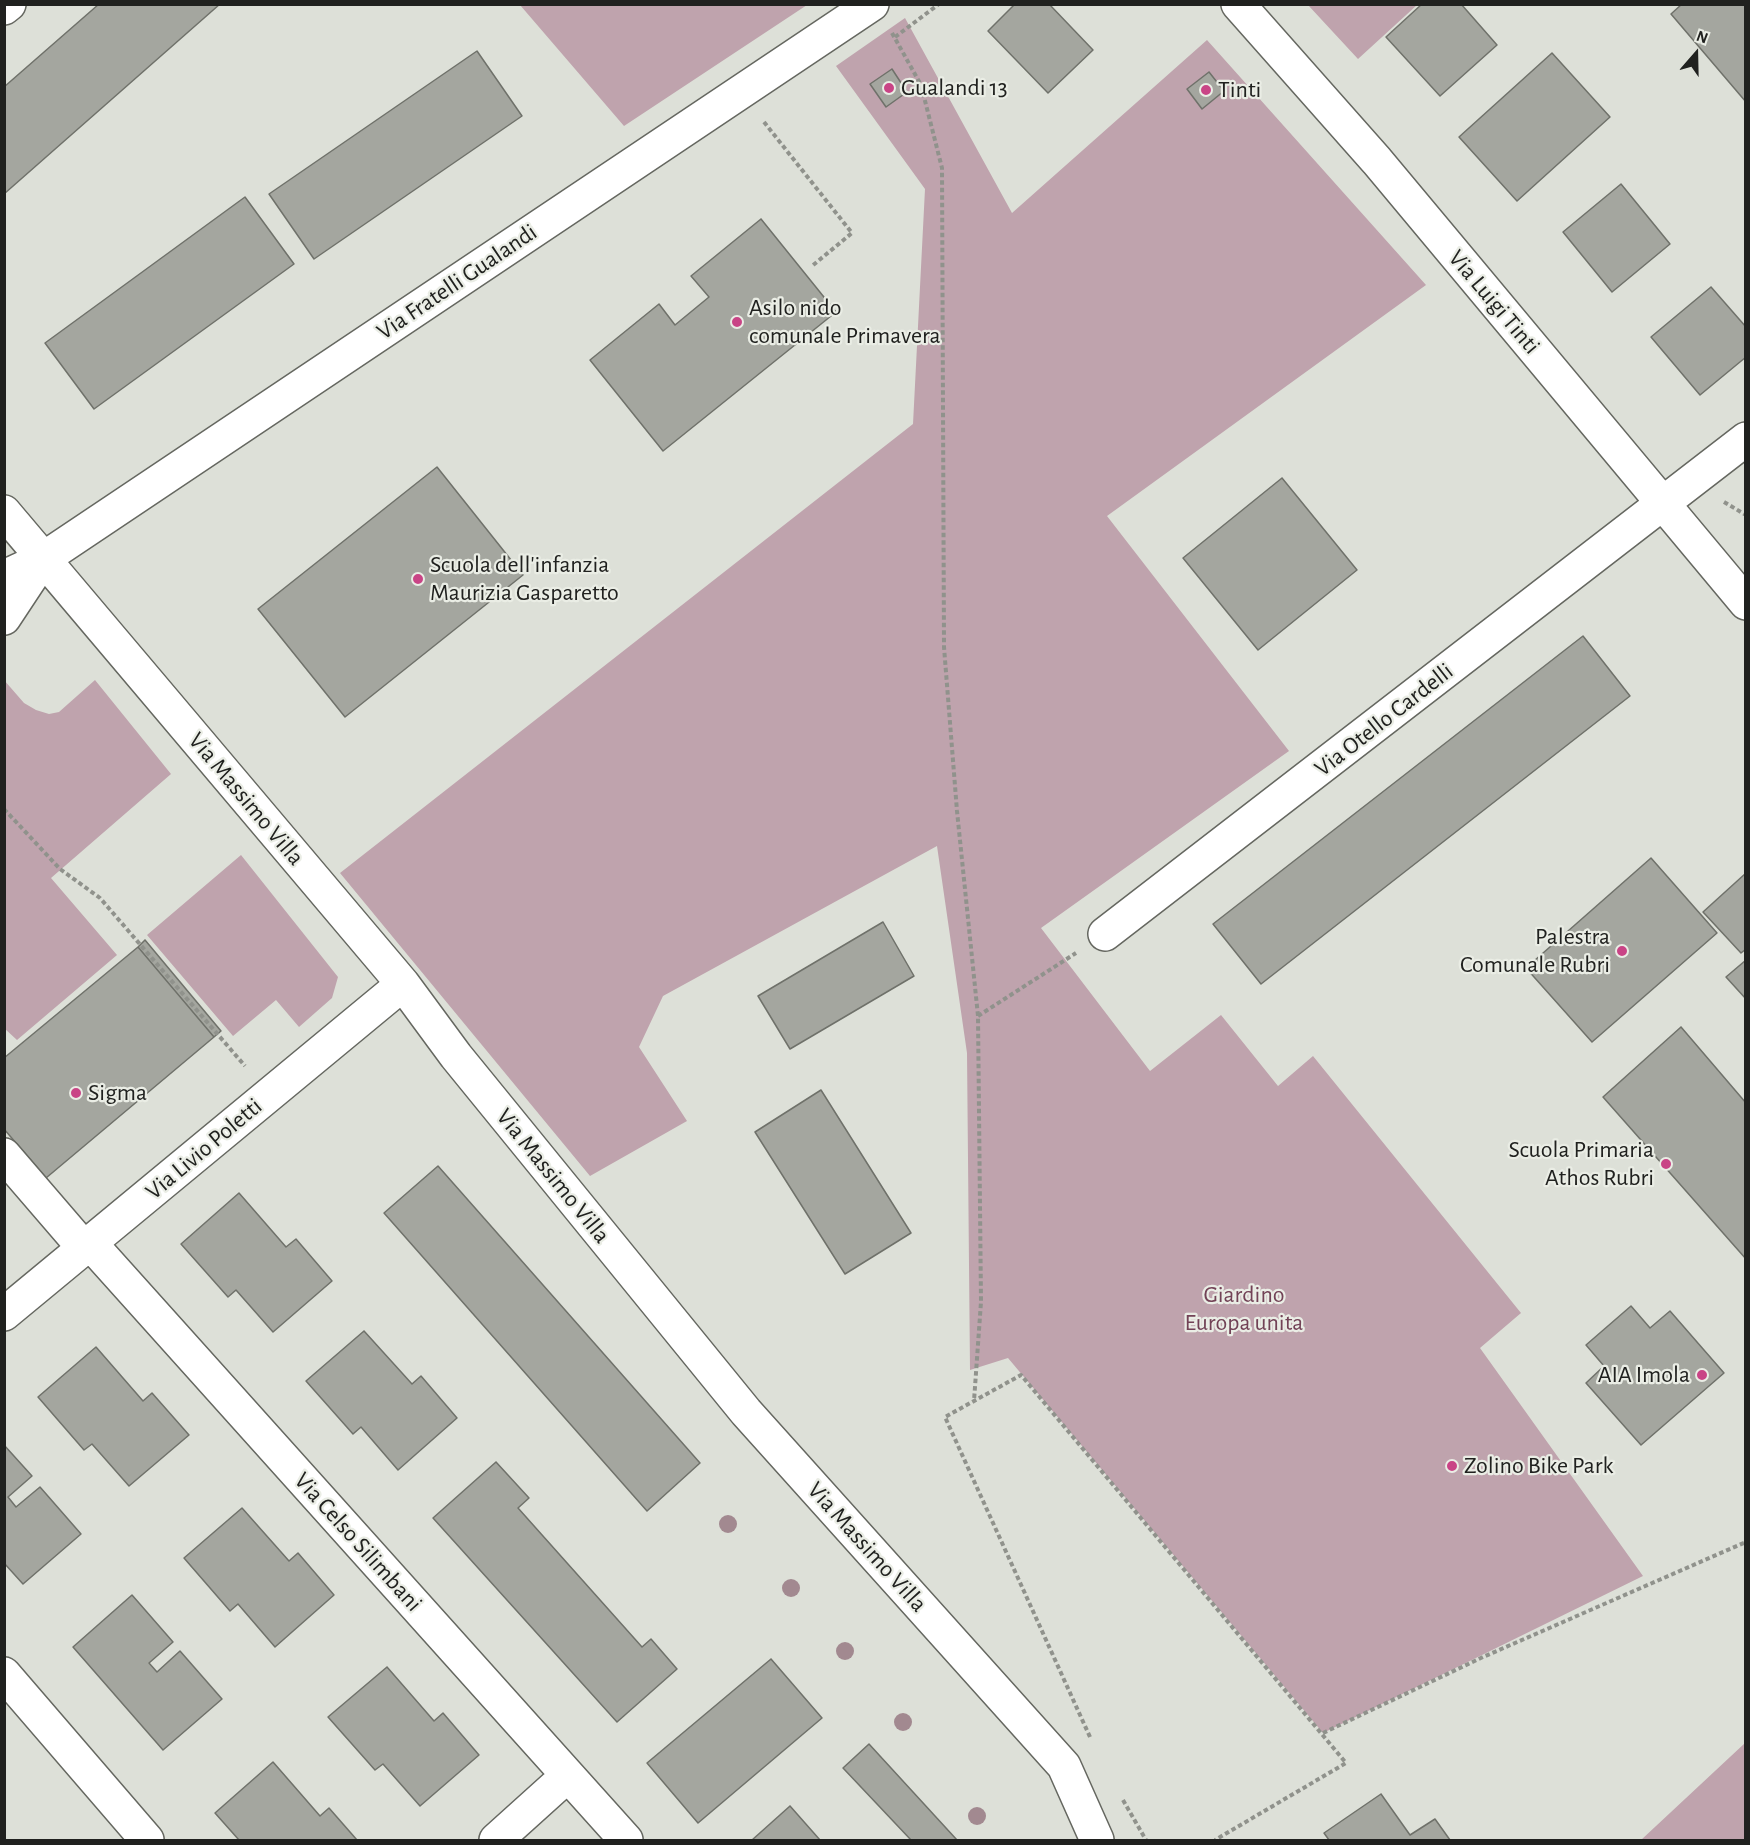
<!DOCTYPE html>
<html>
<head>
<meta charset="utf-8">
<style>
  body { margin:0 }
  #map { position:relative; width:1750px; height:1845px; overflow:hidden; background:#dde0d8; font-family:"Alegreya Sans",sans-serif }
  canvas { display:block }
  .frame { position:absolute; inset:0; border:6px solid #20211f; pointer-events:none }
  .north { position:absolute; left:1666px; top:24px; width:60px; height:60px; -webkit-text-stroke:4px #eaede5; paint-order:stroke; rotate:20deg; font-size:16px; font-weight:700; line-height:24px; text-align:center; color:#20211f }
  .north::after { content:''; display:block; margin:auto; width:21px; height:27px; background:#20211f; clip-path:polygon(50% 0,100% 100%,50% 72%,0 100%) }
</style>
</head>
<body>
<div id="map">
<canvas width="1750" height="1845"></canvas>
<div class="frame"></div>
<div class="north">N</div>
</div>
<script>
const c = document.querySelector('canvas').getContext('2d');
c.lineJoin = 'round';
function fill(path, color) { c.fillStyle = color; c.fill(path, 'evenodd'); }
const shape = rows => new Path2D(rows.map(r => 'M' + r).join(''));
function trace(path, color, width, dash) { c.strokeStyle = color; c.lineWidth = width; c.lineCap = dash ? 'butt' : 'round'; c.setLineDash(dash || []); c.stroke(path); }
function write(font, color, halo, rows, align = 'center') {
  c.font = font + ' "Alegreya Sans",sans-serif'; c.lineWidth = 4.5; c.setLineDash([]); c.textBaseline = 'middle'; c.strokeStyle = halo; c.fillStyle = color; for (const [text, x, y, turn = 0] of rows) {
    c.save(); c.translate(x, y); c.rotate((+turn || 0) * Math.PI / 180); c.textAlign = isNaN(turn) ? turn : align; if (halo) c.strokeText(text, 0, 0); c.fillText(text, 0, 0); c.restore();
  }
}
const green = shape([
  [520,5,807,5,624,126],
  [1308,5,1417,5,1358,59],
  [905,18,1012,213,1207,40,1426,285,1107,516,1289,751,1041,928,1150,1071,1221,1015,1278,1086,1313,1056,1521,1313,1480,1348,1643,1576,1323,1733,1008,1358,970,1370,967,1053,937,846,663,996,639,1047,687,1121,590,1176,340,873,913,424,925,189,836,66],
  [4,680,24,703,36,710,49,714,59,712,95,680,171,774,51,878,117,955,17,1040,4,1028],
  [241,855,338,977,332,998,299,1027,276,1000,233,1036,147,935],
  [1745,1743,1745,1840,1641,1840]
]);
const building = shape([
  [99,4,220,4,4,194,4,87,99,4],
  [1015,4,1049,4,1093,50,1048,93,988,31,1015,4],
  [1422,4,1461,4,1497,45,1440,96,1386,37,1422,4],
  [1682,4,1746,4,1746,102,1671,14,1682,4],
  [477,51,522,116,314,259,269,194,477,51],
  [1552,53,1610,117,1517,201,1459,137,1552,53],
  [892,69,907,92,886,107,870,84,892,69],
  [1209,72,1224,91,1202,109,1187,89,1209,72],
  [1621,184,1670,244,1612,292,1563,232,1621,184],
  [245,197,294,264,94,409,45,343,245,197],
  [761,219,836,312,663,451,590,360,659,304,675,325,709,297,691,276,761,219],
  [1711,287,1746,327,1746,357,1700,395,1651,337,1711,287],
  [437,467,523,575,345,717,258,609,437,467],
  [1282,478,1357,570,1258,650,1183,558,1282,478],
  [1583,636,1630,696,1261,984,1213,924,1583,636],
  [1651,858,1717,933,1592,1042,1526,968,1651,858],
  [1746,873,1746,949,1741,953,1703,912,1746,873],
  [883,922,914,976,790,1049,758,996,883,922],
  [145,940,221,1031,214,1037,138,947,145,940],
  [138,947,214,1037,46,1178,4,1129,4,1058,138,947],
  [1746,960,1746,999,1726,977,1746,960],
  [1681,1027,1746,1103,1746,1259,1603,1097,1681,1027],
  [821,1090,911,1233,845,1274,755,1132,821,1090],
  [438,1166,700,1463,647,1511,384,1213,438,1166],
  [239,1193,286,1247,296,1239,332,1281,273,1332,236,1290,228,1297,181,1244,239,1193],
  [1631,1306,1650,1328,1670,1311,1724,1373,1641,1445,1586,1383,1604,1366,1586,1345,1631,1306],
  [364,1331,412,1384,421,1376,457,1418,398,1470,361,1427,353,1434,306,1381,364,1331],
  [96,1347,143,1401,152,1393,189,1435,129,1486,92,1444,84,1450,38,1397,96,1347],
  [4,1445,32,1476,8,1497,16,1507,40,1487,81,1534,23,1584,4,1563,4,1445],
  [496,1462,529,1498,518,1508,642,1647,651,1639,677,1669,617,1722,433,1518,496,1462],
  [242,1508,289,1561,298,1553,334,1595,275,1647,238,1604,230,1611,184,1558,242,1508],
  [132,1595,173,1642,149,1663,157,1672,180,1651,222,1699,163,1750,73,1647,132,1595],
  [771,1659,822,1718,698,1823,647,1763,771,1659],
  [387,1667,434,1721,443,1713,479,1755,420,1806,383,1764,375,1770,328,1717,387,1667],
  [869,1744,957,1840,911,1840,843,1768,869,1744],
  [273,1762,320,1816,329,1808,357,1840,239,1840,215,1813,273,1762],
  [1381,1794,1410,1835,1435,1819,1450,1840,1329,1840,1324,1833,1381,1794],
  [790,1806,820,1840,752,1840,790,1806]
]);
const path = shape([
  [892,33,921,85,942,168,944,647,957,811,978,1016,981,1302,974,1401],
  [895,37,939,4],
  [764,122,852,233,812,266],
  [1724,502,1746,515],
  [4,809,60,869,100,898,245,1066],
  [978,1016,1076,953],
  [1323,1733,1483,1657,1746,1542],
  [1090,1737,945,1417,1021,1375,1346,1763,1215,1840],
  [1123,1800,1146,1840]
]);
const minor = shape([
  [1238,4,1377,161,1746,603],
  [4,8,9,4],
  [4,512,403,984,456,1056,746,1412,1064,1766,1097,1840],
  [4,577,43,559,872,4],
  [4,618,43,559],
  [1105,934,1746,439],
  [4,1155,84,1248],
  [90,1243,626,1840],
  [4,1314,403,984],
  [4,1674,147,1840],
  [496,1840,567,1776]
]);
const trees = [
  [728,1524],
  [791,1588],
  [845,1651],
  [903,1722],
  [977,1816]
];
const markers = [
  [889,88,6,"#c94486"],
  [1206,90,6,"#c94486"],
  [737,322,6,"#c94486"],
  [418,579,6,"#c94486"],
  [1622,951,6,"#c94486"],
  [76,1093,6,"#c94486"],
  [1666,1164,6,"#c94486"],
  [1702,1375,6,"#c94486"],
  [1452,1466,6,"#c94486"]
];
const poiNames = [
  ["Gualandi 13",901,88],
  ["Tinti",1218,90],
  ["Asilo nido",749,308],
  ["comunale Primavera",749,336],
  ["Scuola dell'infanzia",430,565],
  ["Maurizia Gasparetto",430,593],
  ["Palestra",1610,937,"right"],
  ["Comunale Rubri",1610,965,"right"],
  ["Sigma",88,1093],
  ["Scuola Primaria",1654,1150,"right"],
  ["Athos Rubri",1654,1178,"right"],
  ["AIA Imola",1690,1375,"right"],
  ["Zolino Bike Park",1464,1466]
];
const streetNames = [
  ["Via Fratelli Gualandi",457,282,-34],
  ["Via Luigi Tinti",1494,302,50],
  ["Via Otello Cardelli",1384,720,-38],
  ["Via Massimo Villa",246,799,50],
  ["Via Livio Poletti",204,1149,-40],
  ["Via Massimo Villa",553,1176,51],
  ["Via Celso Silimbani",358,1542,48],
  ["Via Massimo Villa",867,1547,48]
];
const parkNames = [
  ["Giardino",1244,1295],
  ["Europa unita",1244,1323]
];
fill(green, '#bfa3ad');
fill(building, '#a4a69f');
trace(building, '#6f716a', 1.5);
trace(minor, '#656760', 36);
trace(path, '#90928c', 4, [4.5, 3]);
trace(minor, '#fff', 33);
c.fillStyle = '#a28990';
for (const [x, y] of trees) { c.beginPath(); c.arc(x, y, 9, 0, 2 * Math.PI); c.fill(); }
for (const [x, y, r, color] of markers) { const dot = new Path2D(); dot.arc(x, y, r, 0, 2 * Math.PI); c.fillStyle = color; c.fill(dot); trace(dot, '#eaede5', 2); }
write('24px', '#20211f', '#eaede5', poiNames, 'left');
write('24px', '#20211f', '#eaede5', streetNames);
write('24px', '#724256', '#eaede5', parkNames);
</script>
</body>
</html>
